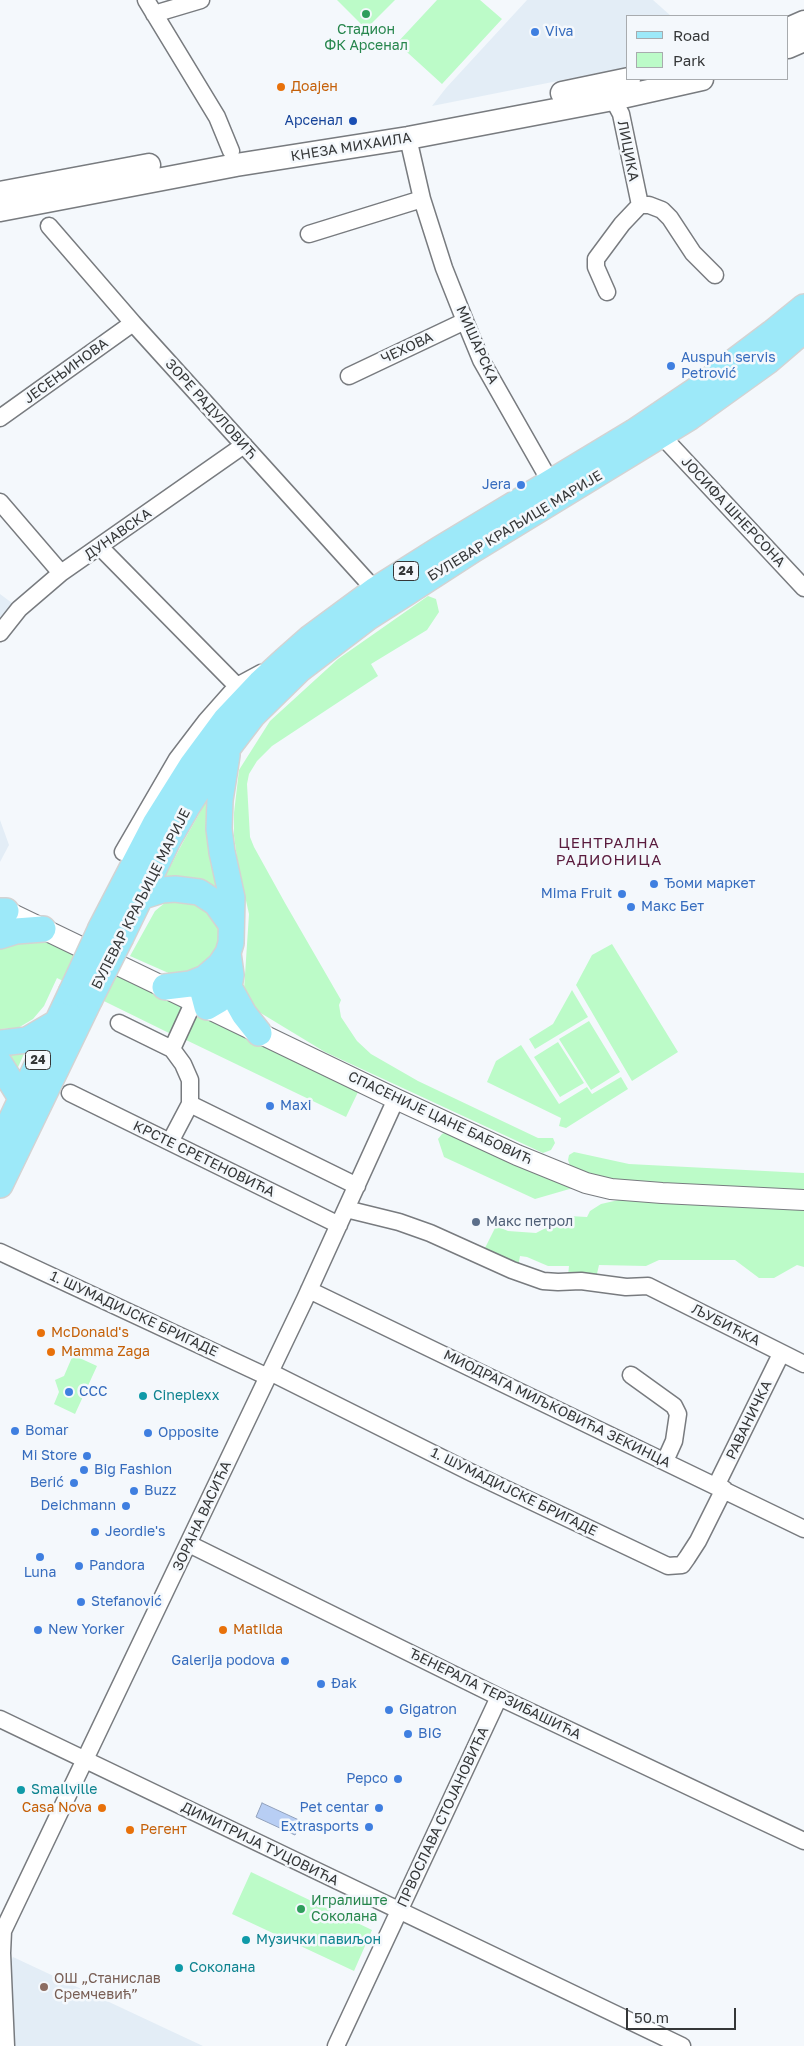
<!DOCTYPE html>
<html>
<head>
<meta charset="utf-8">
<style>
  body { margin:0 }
  #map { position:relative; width:804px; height:2046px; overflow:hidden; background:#f4f8fc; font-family:"Golos Text",sans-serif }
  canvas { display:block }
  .legend { position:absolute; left:626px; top:15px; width:162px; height:65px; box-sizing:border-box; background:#f4f8fc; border:1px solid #a8abae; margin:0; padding:6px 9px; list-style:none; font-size:15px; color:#353738 }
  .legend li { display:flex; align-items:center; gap:10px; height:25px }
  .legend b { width:25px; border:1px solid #a8abae }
  .scale { position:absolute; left:626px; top:2008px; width:110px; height:22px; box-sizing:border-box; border:2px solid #353738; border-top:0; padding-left:6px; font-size:15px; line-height:18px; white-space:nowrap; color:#353738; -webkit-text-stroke:4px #f4f8fc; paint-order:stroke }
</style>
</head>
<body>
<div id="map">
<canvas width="804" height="2046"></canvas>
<ul class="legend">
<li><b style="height:6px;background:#9de9f9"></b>Road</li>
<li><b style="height:14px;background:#bcfbc8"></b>Park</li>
</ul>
<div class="scale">50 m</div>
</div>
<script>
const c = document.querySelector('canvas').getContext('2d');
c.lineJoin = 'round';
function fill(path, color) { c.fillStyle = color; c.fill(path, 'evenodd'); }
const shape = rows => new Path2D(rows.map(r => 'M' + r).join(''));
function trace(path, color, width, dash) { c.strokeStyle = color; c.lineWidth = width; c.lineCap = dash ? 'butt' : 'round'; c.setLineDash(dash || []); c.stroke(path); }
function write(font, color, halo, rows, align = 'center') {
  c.font = font + ' "Golos Text",sans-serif'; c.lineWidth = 5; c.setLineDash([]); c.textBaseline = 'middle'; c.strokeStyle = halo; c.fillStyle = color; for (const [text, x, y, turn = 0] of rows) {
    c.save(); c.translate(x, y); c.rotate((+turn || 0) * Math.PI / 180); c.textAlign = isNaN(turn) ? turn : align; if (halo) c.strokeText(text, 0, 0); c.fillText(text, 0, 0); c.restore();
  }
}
const built = shape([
  [527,0,653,0,671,16,628,16,628,67,432,106,446,88],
  [0,594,12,603,0,621],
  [0,820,9,845,0,862],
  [13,1957,203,2046,14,2046,9,1966]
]);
const green = shape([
  [337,0,395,0,366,29],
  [437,0,480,0,502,19,442,84,397,43],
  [428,596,436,599,439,612,427,630,371,664,378,676,272,746,257,761,249,774,247,784,250,837,254,847,285,903,341,1000,339,1005,341,1017,357,1041,371,1054,418,1081,538,1138,553,1138,555,1143,551,1150,543,1153,325,1052,259,1012,250,1001,244,990,249,914,238,865,234,836,234,813,239,770,270,721,338,659],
  [213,789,225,900,164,878,182,844],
  [172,900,204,906,218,926,219,934,217,950,200,970,173,975,130,956,155,911,166,902],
  [43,941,59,944,184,1006,171,1034,57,978,44,1006,33,1019,18,1028,0,1029,0,947,14,943],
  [612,944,678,1052,632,1081,576,985,592,955],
  [572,990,588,1017,535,1049,529,1039,553,1024],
  [197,1013,359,1090,346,1117,184,1039],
  [589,1021,620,1072,591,1090,559,1039],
  [558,1042,584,1083,560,1097,534,1057],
  [521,1045,559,1104,587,1087,592,1094,621,1077,628,1089,566,1128,559,1126,561,1118,487,1082,496,1061],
  [27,1047,15,1074,4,1059,7,1049],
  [446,1132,573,1188,535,1199,444,1157,438,1139,442,1134],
  [574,1152,629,1164,804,1173,804,1192,619,1181,576,1171,570,1166,568,1160,569,1155],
  [623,1199,804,1208,804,1267,797,1265,774,1278,759,1278,735,1260,659,1260,646,1266,599,1265,596,1278,568,1276,569,1266,548,1266,527,1257,520,1256,518,1267,484,1250,496,1226,508,1231,536,1233,569,1216,587,1217,590,1211,601,1204],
  [73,1355,97,1366,75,1414,54,1404,59,1392,55,1380,64,1376],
  [251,1872,372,1930,354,1971,232,1914]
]);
const water = shape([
  [262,1803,301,1821,295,1835,256,1817,262,1803]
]);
const minor = shape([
  [146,0,217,117,231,151],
  [154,14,201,0],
  [408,138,422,199,444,268,465,321,481,360,551,483],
  [640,205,649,205,662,210,670,218,693,253,715,275],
  [49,226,133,323,375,590],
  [309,234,422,199],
  [607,292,596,267,596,259,622,224,640,205,621,114,613,99],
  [349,376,465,321],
  [0,418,133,323],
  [662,436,804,588],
  [0,502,61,573],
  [100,547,237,686,261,673],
  [0,633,19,609,61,573,244,445],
  [123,852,177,759,206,721,237,686],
  [194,1001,172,1049,183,1064,190,1080,190,1104,357,1186],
  [119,1023,172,1049],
  [70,1093,339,1225],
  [170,1142,190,1104],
  [346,1209,399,1222,430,1233,512,1270,543,1281,558,1282,581,1281,626,1287,648,1286,804,1364],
  [0,1252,268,1377],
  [309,1290,804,1529],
  [270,1372,472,1473,668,1566,682,1565,687,1558,698,1541,724,1489],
  [631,1375,674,1406,678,1414,674,1441,665,1461],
  [716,1486,781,1354],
  [189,1544,499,1697,804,1841],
  [0,1719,682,2046],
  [6,2046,2,1953,3,1931,305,1299,396,1099],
  [336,2046,499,1697]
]);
const tertiary = shape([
  [6,911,396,1099,517,1155,586,1183,611,1189,662,1193,804,1200]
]);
const secondary = shape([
  [788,29,804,22],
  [788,47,804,40],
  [562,93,629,79],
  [0,193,149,165],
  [0,210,236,165,408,138,613,99,702,79]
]);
const primary = shape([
  [227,755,220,800,219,829,222,852,232,898,231,943,228,953,220,965,205,978,203,992,207,1007,219,1000,229,987,231,975,228,953],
  [140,897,162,890,175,889,199,892,216,903,231,924],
  [0,911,6,911],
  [101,928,155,824,192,765,226,719,260,683,285,660,310,638,375,590,440,549,634,432,699,388,772,333,804,307],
  [0,936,16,931,43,929],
  [121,937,168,840,187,807,211,770,253,715,300,669,367,618,403,595,474,549,690,417,768,361,804,330],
  [165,987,190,984,205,978],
  [229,987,244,1014,259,1033],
  [0,1043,27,1040,56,1023],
  [0,1064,21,1098],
  [0,1144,71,993],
  [0,1185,89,1001]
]);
const primaryBridge = shape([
  [71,993,101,928],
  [89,1001,121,937]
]);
const markers = [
  [366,14,5,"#2e9e5b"],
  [535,32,5,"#3f7fe0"],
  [281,87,5,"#e8710a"],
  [353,121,5,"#1a4fb4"],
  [671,366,5,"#3f7fe0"],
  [521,485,5,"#3f7fe0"],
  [654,884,5,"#3f7fe0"],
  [622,894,5,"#3f7fe0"],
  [631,907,5,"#3f7fe0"],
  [270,1106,5,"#3f7fe0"],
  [476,1222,5,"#5c6f8a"],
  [41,1333,5,"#e8710a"],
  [51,1352,5,"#e8710a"],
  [69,1392,5,"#3f7fe0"],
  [143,1396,5,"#0f9aa8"],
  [15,1431,5,"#3f7fe0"],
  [148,1433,5,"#3f7fe0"],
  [87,1456,5,"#3f7fe0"],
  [84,1470,5,"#3f7fe0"],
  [74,1483,5,"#3f7fe0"],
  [134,1491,5,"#3f7fe0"],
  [126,1506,5,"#3f7fe0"],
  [95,1532,5,"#3f7fe0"],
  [40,1557,5,"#3f7fe0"],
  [79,1566,5,"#3f7fe0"],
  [81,1602,5,"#3f7fe0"],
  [38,1630,5,"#3f7fe0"],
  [223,1630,5,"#e8710a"],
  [285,1661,5,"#3f7fe0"],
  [321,1684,5,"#3f7fe0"],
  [389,1710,5,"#3f7fe0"],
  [408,1734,5,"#3f7fe0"],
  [398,1779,5,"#3f7fe0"],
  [21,1790,5,"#0f9aa8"],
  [102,1808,5,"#e8710a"],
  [379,1808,5,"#3f7fe0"],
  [369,1827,5,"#3f7fe0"],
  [130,1830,5,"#e8710a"],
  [301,1909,5,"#2e9e5b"],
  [246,1940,5,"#0f9aa8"],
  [179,1968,5,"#0f9aa8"],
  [44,1987,5,"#8d6e63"]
];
const shields = [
  [406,571,25],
  [38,1060,25]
];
const shieldNames = [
  ["24",406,571],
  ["24",38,1060]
];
const leisureNames = [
  ["Стадион",366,30],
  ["ФК Арсенал",366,46],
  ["Игралиште",311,1901,"left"],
  ["Соколана",311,1917,"left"]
];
const shopNames = [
  ["Viva",545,32],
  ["Auspuh servis",681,358],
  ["Petrović",681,374],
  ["Jera",511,485,"right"],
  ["Ђоми маркет",664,884],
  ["Mima Fruit",612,894,"right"],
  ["Макс Бет",641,907],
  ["Maxi",280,1106],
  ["CCC",79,1392],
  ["Bomar",25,1431],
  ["Opposite",158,1433],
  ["Mi Store",77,1456,"right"],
  ["Big Fashion",94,1470],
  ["Berić",64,1483,"right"],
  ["Buzz",144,1491],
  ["Deichmann",116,1506,"right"],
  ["Jeordie's",105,1532],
  ["Pandora",89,1566],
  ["Luna",40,1573,"center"],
  ["Stefanović",91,1602],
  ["New Yorker",48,1630],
  ["Galerija podova",275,1661,"right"],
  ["Đak",331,1684],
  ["Gigatron",399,1710],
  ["BIG",418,1734],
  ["Pepco",388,1779,"right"],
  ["Pet centar",369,1808,"right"],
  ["Extrasports",359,1827,"right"]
];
const foodNames = [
  ["Доајен",291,87],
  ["McDonald's",51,1333],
  ["Mamma Zaga",61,1352],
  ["Matilda",233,1630],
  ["Casa Nova",92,1808,"right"],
  ["Регент",140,1830]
];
const transitNames = [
  ["Арсенал",343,121]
];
const streetNames = [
  ["КНЕЗА МИХАИЛА",351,147,-9],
  ["ЛИЦИКА",628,151,79],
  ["МИШАРСКА",477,345,66],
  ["ЧЕХОВА",407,348,-25],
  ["ЈЕСЕЊИНОВА",66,371,-36],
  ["ЗОРЕ РАДУЛОВИЋ",211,409,48],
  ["ЈОСИФА ШНЕРСОНА",733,512,47],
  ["БУЛЕВАР КРАЉИЦЕ МАРИЈЕ",515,526,-31],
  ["ДУНАВСКА",118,534,-35],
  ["БУЛЕВАР КРАЉИЦЕ МАРИЈЕ",141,899,-63],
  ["СПАСЕНИЈЕ ЦАНЕ БАБОВИЋ",440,1118,25],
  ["КРСТЕ СРЕТЕНОВИЋА",204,1159,26],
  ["1. ШУМАДИЈСКЕ БРИГАДЕ",134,1314,25],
  ["ЉУБИЋКА",726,1325,27],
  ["МИОДРАГА МИЉКОВИЋА ЗЕКИНЦА",557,1409,26],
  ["РАВАНИЧКА",749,1420,-64],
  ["1. ШУМАДИЈСКЕ БРИГАДЕ",514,1492,26],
  ["ЗОРАНА ВАСИЋА",202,1516,-65],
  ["ЂЕНЕРАЛА ТЕРЗИБАШИЋА",495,1694,26],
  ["ПРВОСЛАВА СТОЈАНОВИЋА",443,1817,-65],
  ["ДИМИТРИЈА ТУЦОВИЋА",260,1844,26]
];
const serviceNames = [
  ["Макс петрол",486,1222]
];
const cultureNames = [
  ["Cineplexx",153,1396],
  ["Smallville",31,1790],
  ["Музички павиљон",256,1940],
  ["Соколана",189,1968]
];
const educationNames = [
  ["ОШ „Станислав",54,1979],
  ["Сремчевић”",54,1995]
];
const neighbourhoodNames = [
  ["ЦЕНТРАЛНА",609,843],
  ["РАДИОНИЦА",609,860]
];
fill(built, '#e3edf6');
fill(green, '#bcfbc8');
fill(water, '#b8cef4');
trace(water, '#91a1bc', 1);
trace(minor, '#787b7f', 19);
trace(tertiary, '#787b7f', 22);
trace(secondary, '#787b7f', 25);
trace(primary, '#d3d3d3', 28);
trace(minor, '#fff', 16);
trace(tertiary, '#fff', 20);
trace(secondary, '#fff', 22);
trace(primary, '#9de9f9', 25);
trace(primaryBridge, '#d3d3d3', 28, []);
trace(primaryBridge, '#9de9f9', 25);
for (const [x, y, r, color] of markers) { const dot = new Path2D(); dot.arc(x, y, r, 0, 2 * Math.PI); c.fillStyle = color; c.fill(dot); trace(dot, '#f4f8fc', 2); }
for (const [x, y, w] of shields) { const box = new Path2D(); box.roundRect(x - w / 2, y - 9.5, w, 19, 4); c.fillStyle = '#f4f8fc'; c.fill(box); trace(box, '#353738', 1); }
write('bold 12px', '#353738', null, shieldNames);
write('14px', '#27864d', '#f4f8fc', leisureNames);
write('14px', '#366cbe', '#f4f8fc', shopNames, 'left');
write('14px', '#c56008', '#f4f8fc', foodNames, 'left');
write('14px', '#164399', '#f4f8fc', transitNames, 'right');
write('14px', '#353738', '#f4f8fc', streetNames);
write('14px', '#4e5e75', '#f4f8fc', serviceNames, 'left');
write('14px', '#0d838f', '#f4f8fc', cultureNames, 'left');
write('14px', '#785e54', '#f4f8fc', educationNames, 'left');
c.letterSpacing = '1px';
write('15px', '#5a1b3d', '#f4f8fc', neighbourhoodNames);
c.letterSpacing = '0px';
</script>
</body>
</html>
